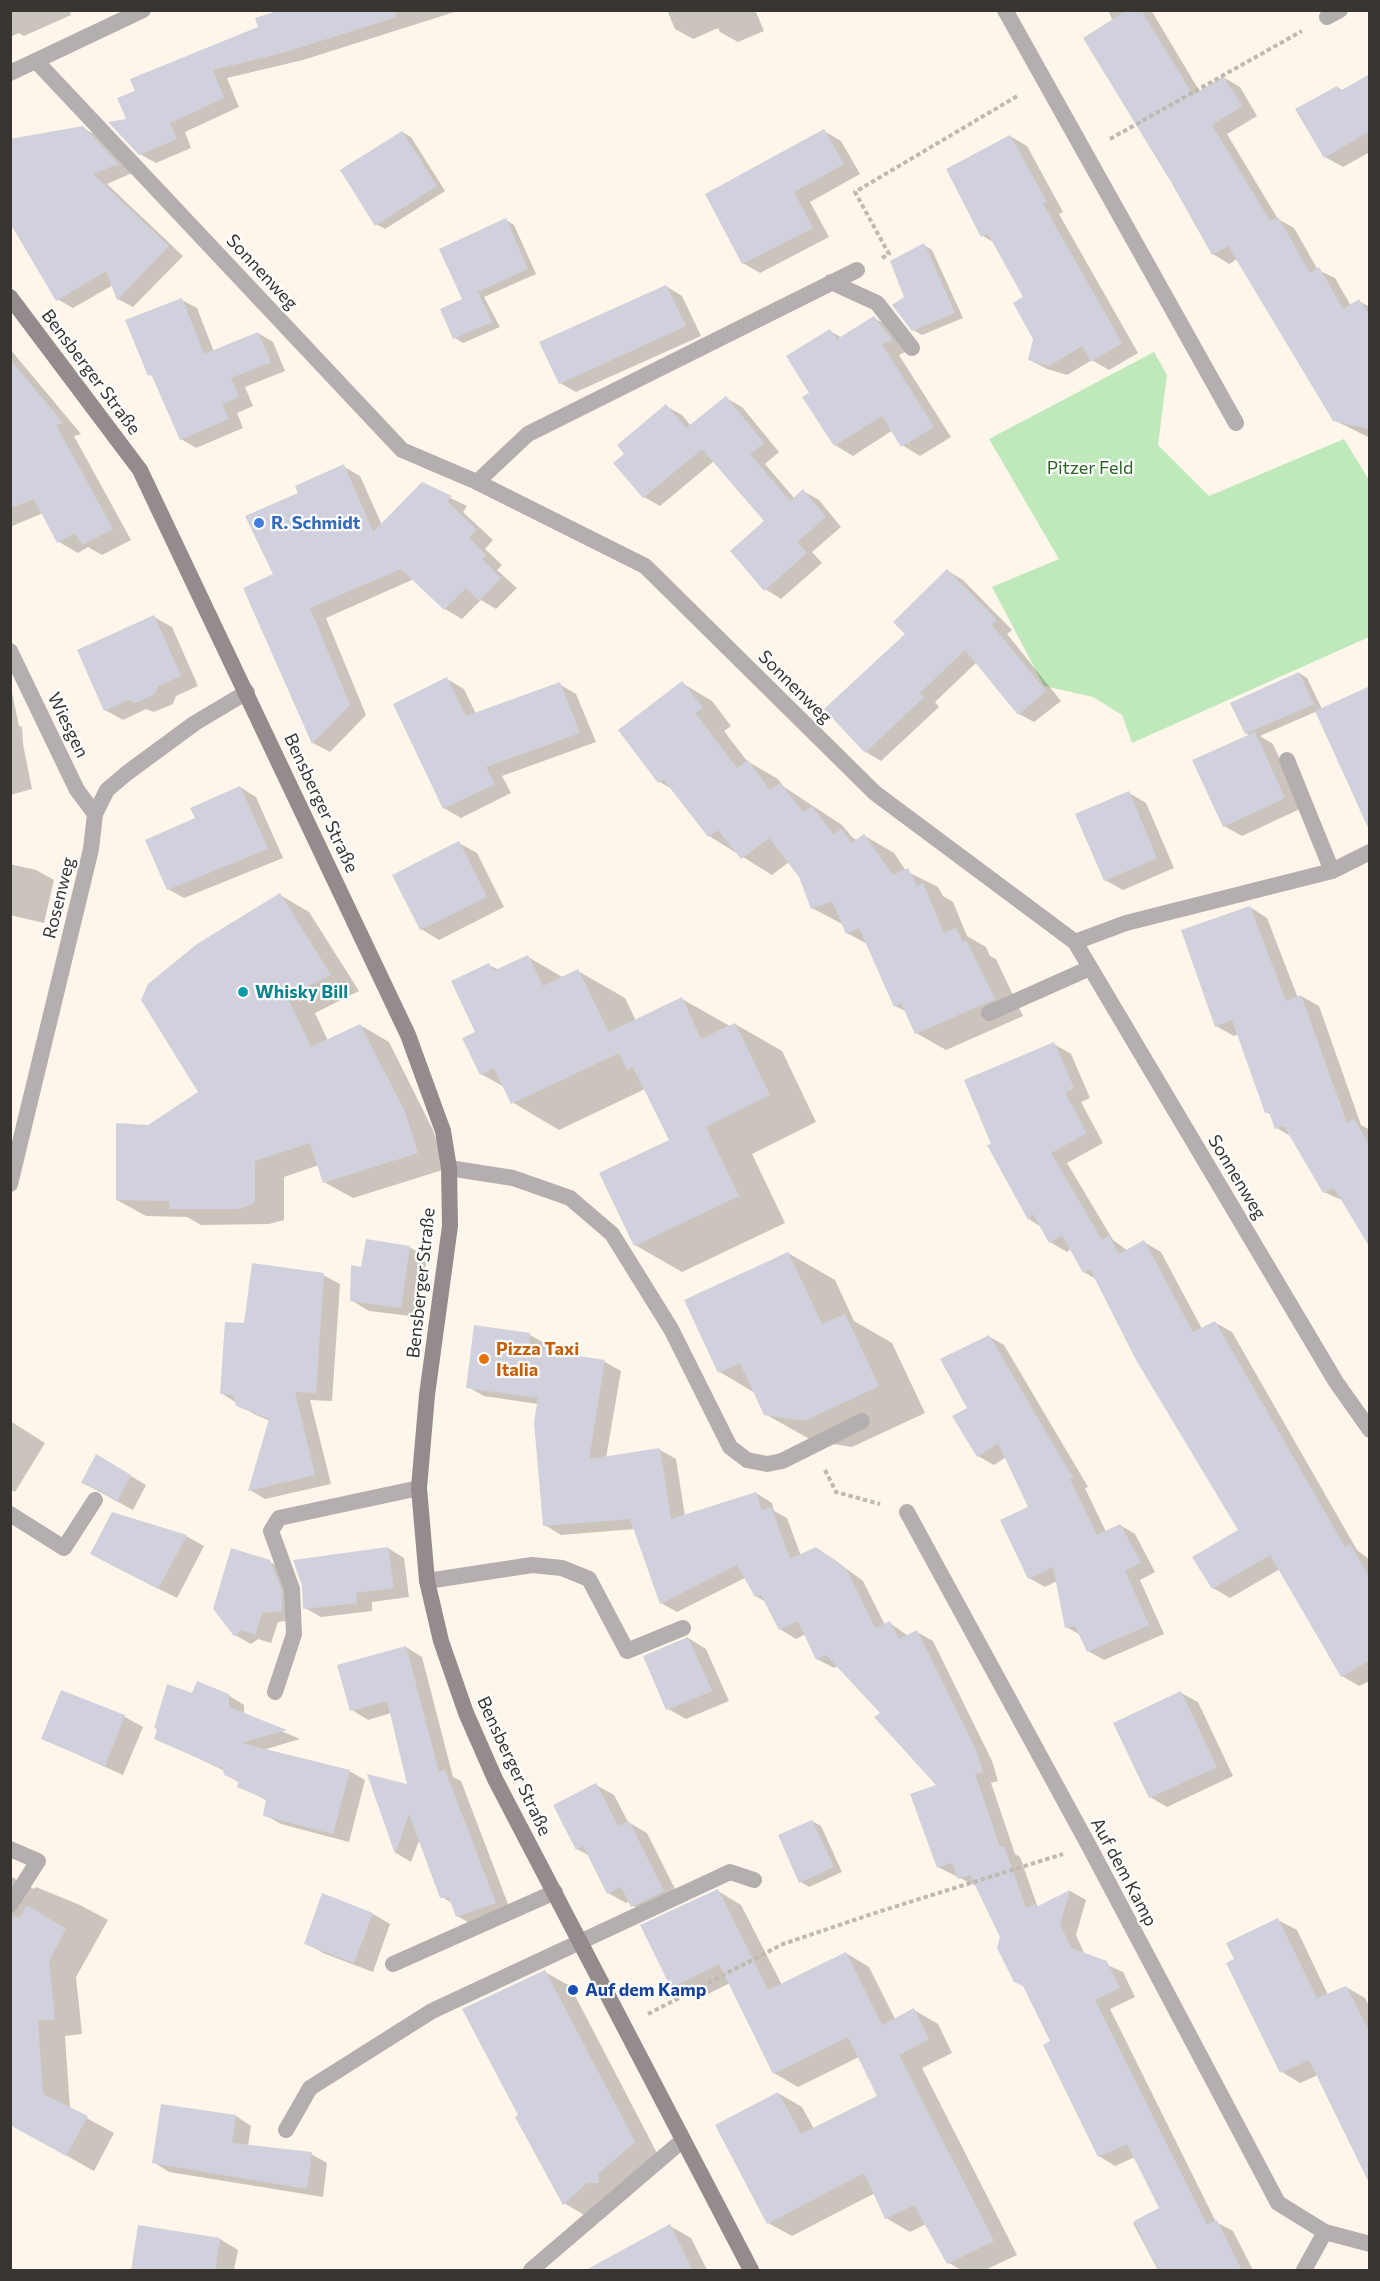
<!DOCTYPE html>
<html>
<head>
<meta charset="utf-8">
<style>
  body { margin:0 }
  #map { position:relative; width:1380px; height:2281px; overflow:hidden; background:#fef6eb; font-family:Commissioner,sans-serif }
  canvas { display:block }
  .frame { position:absolute; inset:0; border:12px solid #383531; pointer-events:none }
</style>
</head>
<body>
<div id="map">
<canvas width="1380" height="2281"></canvas>
<div class="frame"></div>
</div>
<script>
const c = document.querySelector('canvas').getContext('2d');
c.lineJoin = 'round';
function fill(path, color) { c.fillStyle = color; c.fill(path, 'evenodd'); }
const shape = rows => new Path2D(rows.map(r => 'M' + r).join(''));
function trace(path, color, width, dash) { c.strokeStyle = color; c.lineWidth = width; c.lineCap = dash ? 'butt' : 'round'; c.setLineDash(dash || []); c.stroke(path); }
function write(font, color, halo, rows, align = 'center') {
  c.font = font + ' Commissioner,sans-serif'; c.lineWidth = 4.5; c.setLineDash([]); c.textBaseline = 'middle'; c.strokeStyle = halo; c.fillStyle = color; for (const [text, x, y, turn = 0] of rows) {
    c.save(); c.translate(x, y); c.rotate((+turn || 0) * Math.PI / 180); c.textAlign = isNaN(turn) ? turn : align; if (halo) c.strokeText(text, 0, 0); c.fillText(text, 0, 0); c.restore();
  }
}
const green = shape([
  [1154,352,1167,375,1158,445,1209,496,1344,439,1369,480,1369,637,1132,743,1122,715,1093,697,1044,686,992,587,1059,559,989,439]
]);
const shadow = shape([
  [10,10,70,10,71,15,24,36,19,33,10,37],
  [285,10,461,10,303,60,227,78,239,107,185,132,191,148,156,163,140,154,128,120],
  [667,10,755,10,764,31,738,42,720,32,718,28,693,39,675,29],
  [1108,10,1151,10,1200,92,1223,77,1240,87,1257,116,1227,134,1278,219,1294,228,1318,270,1335,278,1351,306,1359,301,1370,307,1370,438,1334,420,1237,259,1229,264,1213,254],
  [1370,76,1370,152,1343,167,1325,157,1337,87,1344,91],
  [83,128,99,137,132,173,107,184,183,256,133,307,118,299,113,285,73,308,57,299],
  [824,131,841,141,860,174,810,202,829,237,760,273,743,263],
  [402,132,411,137,445,191,385,229,376,224],
  [1010,136,1027,146,1063,212,1059,214,1138,353,1109,370,1092,360,1067,375,1047,369,1030,360,1035,339,1025,298,995,243,983,236],
  [506,220,514,225,536,274,484,297,500,327,463,343,455,338,465,299,463,298],
  [924,245,932,250,963,318,922,335,913,330,906,298],
  [666,286,682,296,701,336,576,392,560,383],
  [182,300,197,308,214,352,258,333,273,342,285,371,245,387,253,406,237,413,243,428,196,448,181,439,155,378,149,374],
  [874,318,892,328,909,350,899,355,951,437,920,456,902,445,893,430,853,456,835,445,811,393,830,331,842,338],
  [10,349,81,434,74,436,131,540,102,555,88,547,78,553,59,542,43,513,10,527],
  [726,398,742,407,779,452,765,464,795,499,803,491,819,500,841,527,812,552,822,563,781,599,765,589,766,521,714,461,660,506,644,497,626,454,666,406,682,415,691,426],
  [343,466,360,476,382,525,422,484,467,506,463,512,493,540,485,549,502,565,497,570,517,588,496,609,481,600,462,619,445,609,414,579,326,618,366,715,330,752,313,743,275,575,300,494],
  [948,571,963,580,1012,630,1007,634,1061,701,1034,722,1019,714,977,662,935,702,939,707,881,761,866,752,907,634],
  [154,617,172,627,198,686,176,696,173,704,154,712,146,709,123,720,105,710],
  [1299,673,1307,678,1322,709,1260,736,1273,744,1302,808,1242,836,1224,826,1250,736,1246,733],
  [447,679,464,689,476,714,559,684,576,694,596,742,502,776,511,793,461,818,444,808],
  [10,683,19,726,22,727,23,744,32,789,10,795],
  [682,683,712,701,731,726,724,731,747,761,778,779,784,787,842,825,852,837,858,841,865,836,894,853,906,871,938,887,943,896,953,902,967,936,986,947,990,956,996,959,1023,1016,946,1050,916,1033,907,1012,895,1006,869,945,847,933,844,925,812,908,800,877,789,862,772,875,709,836,674,790,660,782,620,730],
  [240,787,256,797,283,858,184,898,168,889,197,819],
  [1129,793,1146,803,1174,868,1123,890,1105,880],
  [459,843,477,853,504,907,439,940,421,929],
  [10,864,36,870,54,880,44,923,10,915],
  [280,895,309,912,359,991,315,1013,328,1041,360,1025,389,1042,433,1130,446,1169,353,1198,324,1182,319,1165,284,1177,284,1220,269,1224,201,1225,187,1217,146,1216,117,1200,148,1126,200,1092],
  [1250,907,1267,918,1298,998,1301,996,1319,1006,1361,1125,1370,1130,1370,1239,1344,1201,1324,1192,1292,1137,1277,1128,1272,1115,1266,1112,1238,1034,1234,1036,1216,1026],
  [528,957,564,978,578,971,625,998,636,1021,682,999,730,1026,735,1024,782,1051,816,1122,752,1154,785,1223,682,1272,635,1245,671,1140,645,1089,559,1130,512,1102,506,1088,481,1074,477,1033,489,965,499,970],
  [1054,1044,1071,1054,1090,1098,1081,1102,1103,1143,1067,1163,1113,1240,1128,1251,1144,1242,1161,1252,1202,1329,1214,1322,1232,1332,1357,1550,1370,1560,1370,1681,1359,1686,1342,1676,1280,1569,1230,1598,1213,1588,1240,1530,1097,1280,1084,1272,1071,1249,1067,1252,1050,1242,1041,1227,1029,1219,989,1146,993,1144],
  [409,1247,427,1257,419,1317,369,1311,351,1300,362,1268],
  [788,1253,835,1280,854,1321,892,1343,925,1413,852,1447,813,1441,765,1414,755,1393,720,1372],
  [323,1275,340,1284,332,1401,310,1400,331,1484,265,1499,250,1490,270,1421,254,1414,221,1393,245,1325],
  [530,1335,546,1344,545,1352,605,1362,621,1371,606,1458,660,1450,676,1459,685,1516,756,1493,772,1503,774,1511,787,1518,801,1556,816,1549,832,1558,863,1581,885,1625,890,1623,908,1636,917,1632,933,1641,992,1761,998,1781,991,1783,1015,1854,1020,1857,1038,1908,1070,1891,1086,1900,1076,1935,1085,1955,1123,1972,1135,1997,1110,2009,1216,2222,1233,2231,1253,2270,1158,2270,1133,2223,1161,2209,1135,2157,1115,2166,1099,2156,1052,2042,978,1887,938,1867,939,1786,883,1714,838,1666,834,1668,817,1659,806,1634,796,1639,780,1629,767,1603,756,1596,745,1578,677,1612,661,1603,635,1529,561,1535,545,1525,538,1404,484,1396,468,1387],
  [988,1336,1004,1345,1088,1487,1085,1488,1106,1532,1120,1525,1135,1534,1155,1572,1140,1580,1164,1634,1104,1660,1088,1651,1081,1635,1066,1627,1057,1581,1045,1587,1029,1578,1030,1508,1006,1457,994,1465,978,1456,954,1417,969,1409],
  [10,1421,45,1443,15,1492,10,1489],
  [97,1456,146,1485,133,1510,83,1483],
  [186,1536,204,1546,177,1598,110,1564],
  [388,1548,404,1558,409,1597,372,1602,372,1611,321,1617,305,1608,303,1585],
  [270,1562,286,1571,298,1619,278,1622,271,1643,258,1639,251,1644,235,1635],
  [688,1638,706,1649,729,1701,686,1719,668,1709],
  [406,1647,422,1657,453,1777,461,1781,511,1912,473,1925,457,1916,452,1903,442,1897,420,1838,411,1862,396,1853,370,1776,409,1786,391,1713,368,1720,352,1710],
  [62,1692,125,1717,143,1727,123,1775,43,1739],
  [1181,1693,1198,1702,1233,1776,1167,1807,1150,1797],
  [193,1695,228,1695,244,1705,244,1715,300,1739,263,1750,349,1771,365,1780,349,1842,281,1824,265,1815,268,1801,239,1786,240,1783,225,1774,225,1771,156,1738],
  [596,1785,614,1795,628,1822,647,1833,681,1901,650,1916,632,1905,630,1901,626,1903,608,1893,590,1856,577,1849],
  [812,1821,821,1826,842,1872,809,1887,801,1882],
  [10,1876,34,1889,36,1887,80,1905,108,1920,76,1977,82,2034,65,2036,70,2109,114,2133,94,2171,10,2124],
  [718,1891,741,1905,782,1985,846,1953,869,1967,895,2019,914,2010,938,2024,952,2053,922,2068,1017,2255,985,2270,961,2270,949,2263,926,2224,910,2232,886,2218,875,2193,792,2236,768,2223,778,2093,802,2107,814,2129,879,2096,859,2057,798,2087,774,2073,730,1983,696,2000,672,1986],
  [323,1895,373,1914,390,1924,373,1972,323,1953,306,1943],
  [1278,1920,1297,1930,1328,1995,1346,1987,1365,1998,1370,2008,1370,2177,1318,2075,1300,2083,1282,2072,1236,1960],
  [545,1972,570,1986,659,2157,589,2218,564,2203,520,2116],
  [236,2116,251,2126,248,2146,311,2154,327,2163,323,2197,169,2172,153,2162],
  [670,2226,691,2238,707,2270,633,2270],
  [220,2239,238,2250,234,2270,133,2270]
]);
const building = shape([
  [280,10,395,10,396,17,286,52,213,70,224,98,170,123,177,139,139,155,108,122,126,119,117,98,135,91,130,79,258,27,255,18],
  [1127,10,1141,10,1193,95,1223,76,1242,106,1212,125,1270,221,1278,217,1310,273,1319,267,1343,309,1359,299,1370,316,1370,429,1333,421,1228,246,1212,255,1171,182,1083,38],
  [1370,74,1370,131,1324,158,1295,109,1337,86,1340,91],
  [83,126,118,164,93,174,169,246,117,300,106,271,56,301,10,223,10,139],
  [824,129,844,164,794,192,813,228,742,264,705,194],
  [402,131,437,186,375,226,340,170],
  [1010,135,1047,202,1043,204,1122,343,1091,362,1082,346,1049,366,1028,360,1033,339,1013,303,1023,297,988,234,981,237,946,169],
  [506,218,528,269,462,299,439,249],
  [924,243,955,313,912,331,892,305,904,297,890,261],
  [666,285,686,326,559,384,539,342],
  [478,292,492,322,453,339,440,309],
  [182,298,204,354,258,332,271,362,231,378,239,397,222,404,229,419,180,440,151,374,148,376,125,320],
  [874,316,892,340,882,344,934,427,901,447,882,416,834,446,802,397,809,393,786,356,830,329,837,339],
  [10,359,63,423,56,425,113,529,82,545,75,533,57,543,34,499,10,508],
  [726,396,764,443,750,454,790,501,803,489,826,517,797,542,807,553,764,591,730,551,764,521,702,449,643,498,613,463,624,454,617,445,666,404,686,428],
  [344,464,373,532,422,482,452,496,447,501,477,530,469,538,486,555,482,559,501,578,479,601,466,588,444,610,401,569,310,608,350,705,312,744,243,588,273,574,245,516,298,493,295,486],
  [947,569,997,620,992,625,1046,691,1018,715,965,650,920,693,924,697,865,753,824,709,905,634,893,622],
  [154,615,181,676,158,686,155,694,135,703,128,700,104,711,77,650],
  [1299,672,1314,704,1245,734,1230,703],
  [447,677,466,716,560,682,580,733,486,767,495,784,443,809,393,704],
  [682,681,703,708,695,713,737,768,748,760,770,790,780,783,803,812,812,806,834,835,841,829,852,843,864,834,893,875,908,868,917,886,923,883,944,933,956,928,963,942,966,940,995,999,915,1034,901,1003,894,1007,859,928,846,934,832,901,811,909,799,877,769,838,741,859,718,830,708,837,663,779,658,783,618,730],
  [1370,686,1370,832,1315,711],
  [1255,732,1285,798,1223,827,1192,760],
  [240,786,268,849,167,890,145,840,195,818,190,808],
  [1129,791,1157,858,1104,881,1075,814],
  [459,841,487,897,420,930,392,875],
  [280,893,331,975,287,996,311,1047,360,1024,405,1112,418,1153,323,1183,310,1143,255,1161,255,1203,239,1209,170,1209,169,1201,116,1200,116,1123,148,1125,198,1092,141,1000,148,984,197,944],
  [1250,906,1286,1001,1301,995,1347,1123,1354,1119,1370,1146,1370,1248,1334,1188,1323,1193,1284,1126,1275,1129,1269,1112,1265,1113,1232,1020,1215,1027,1181,930],
  [528,955,543,986,578,969,611,1037,609,1032,682,997,701,1039,735,1023,770,1095,706,1127,739,1196,634,1246,599,1173,669,1140,633,1067,627,1070,619,1053,511,1104,494,1068,480,1075,462,1038,475,1032,451,981,489,963,493,971],
  [1054,1042,1074,1088,1065,1093,1087,1133,1051,1153,1102,1240,1109,1236,1119,1254,1144,1240,1193,1332,1215,1321,1345,1547,1350,1544,1370,1578,1370,1660,1341,1677,1270,1555,1212,1589,1192,1557,1238,1530,1136,1360,1090,1269,1083,1273,1062,1235,1049,1243,1033,1214,1028,1220,987,1145,991,1144,964,1080],
  [366,1239,410,1246,401,1308,350,1301,351,1265,361,1267],
  [788,1252,822,1324,845,1314,879,1386,804,1421,764,1415,740,1363,718,1373,684,1300],
  [252,1263,324,1273,316,1393,295,1392,315,1475,248,1491,269,1419,236,1406,233,1395,220,1394,225,1322,244,1323],
  [474,1325,530,1333,528,1348,605,1360,589,1459,660,1448,671,1519,756,1492,762,1510,771,1507,790,1559,816,1547,847,1570,875,1628,890,1621,899,1639,917,1630,976,1750,983,1772,975,1774,1000,1847,1004,1846,1026,1908,1035,1904,1036,1907,1070,1890,1060,1924,1071,1948,1107,1961,1120,1988,1095,2000,1207,2225,1217,2220,1242,2271,1158,2271,1134,2221,1159,2208,1127,2144,1098,2157,1043,2045,1050,2041,1023,1986,1014,1982,997,1948,1000,1937,970,1875,958,1879,952,1863,937,1868,910,1794,936,1785,874,1717,880,1713,826,1655,816,1660,798,1621,779,1630,761,1595,755,1597,737,1565,660,1604,630,1519,543,1526,534,1422,538,1398,466,1388],
  [989,1335,1073,1478,1070,1479,1097,1535,1120,1524,1141,1563,1125,1571,1149,1625,1087,1652,1075,1626,1065,1628,1053,1567,1028,1579,1000,1520,1028,1507,998,1443,977,1457,952,1416,967,1408,940,1359],
  [96,1454,131,1475,117,1502,100,1491,81,1483],
  [112,1512,187,1535,158,1589,90,1554],
  [388,1547,394,1588,356,1593,357,1603,303,1609,302,1586,293,1560],
  [231,1548,270,1560,282,1591,282,1611,262,1613,255,1635,242,1630,234,1636,213,1609],
  [688,1637,712,1691,666,1710,643,1656],
  [406,1646,439,1772,445,1770,496,1903,456,1917,449,1898,440,1898,409,1814,395,1854,367,1774,407,1784,387,1701,350,1711,337,1665],
  [197,1681,229,1694,229,1707,287,1730,241,1743,350,1770,333,1834,263,1816,266,1799,237,1787,239,1781,224,1775,223,1769,154,1739,157,1729,154,1728,167,1684,192,1693],
  [61,1690,125,1715,105,1766,41,1739],
  [1181,1691,1217,1767,1149,1798,1113,1723],
  [596,1783,618,1826,629,1821,664,1891,631,1907,621,1887,607,1894,583,1846,576,1850,553,1805],
  [812,1820,834,1867,799,1883,778,1835],
  [718,1889,768,1990,846,1952,882,2025,914,2008,929,2039,899,2055,994,2241,947,2264,914,2205,885,2219,864,2173,767,2224,715,2125,778,2092,801,2134,877,2096,848,2037,773,2074,719,1964,671,1988,640,1925],
  [322,1893,373,1913,354,1963,304,1944],
  [27,1905,66,1929,49,1961,55,2019,38,2021,43,2094,88,2116,66,2156,10,2125,10,1915,20,1918],
  [1278,1918,1317,1998,1346,1986,1370,2033,1370,2185,1309,2060,1280,2073,1226,1963,1234,1959,1226,1943],
  [545,1970,635,2142,599,2173,598,2183,587,2183,563,2205,515,2117,518,2115,462,2009],
  [161,2104,236,2115,232,2143,312,2152,307,2189,152,2163],
  [670,2224,693,2271,584,2271],
  [138,2225,220,2238,215,2271,131,2271]
]);
const path = shape([
  [1110,139,1302,31],
  [882,258,889,254,855,192,1019,95],
  [825,1470,836,1492,880,1504],
  [648,2014,783,1944,881,1911,1063,1854]
]);
const service = shape([
  [1327,17,1340,10],
  [831,282,877,303,912,348],
  [477,482,528,434,857,270],
  [1287,760,1332,871],
  [1075,942,1126,923,1332,871,1370,852],
  [989,1013,1090,968],
  [449,1168,513,1178,570,1198,612,1234,671,1329,730,1447,747,1460,767,1464,782,1461,862,1421],
  [10,1514,64,1548,95,1500],
  [427,1581,532,1565,562,1568,589,1579,627,1651,683,1628],
  [275,1692,294,1634,292,1589,271,1531,279,1518,419,1488],
  [10,1849,38,1861,10,1905],
  [393,1964,555,1892],
  [286,2130,310,2088,432,2011,730,1872,754,1880],
  [531,2270,683,2140]
]);
const minor = shape([
  [1005,10,1236,423],
  [37,62,402,450,477,482,645,566,875,793,1075,942,1336,1382,1370,1430],
  [10,73,143,10],
  [10,651,77,790,95,814],
  [10,1184,91,849,95,814,107,790,127,773,195,723,247,692],
  [907,1512,1089,1846,1278,2203,1325,2232,1370,2244],
  [1304,2270,1325,2232]
]);
const secondary = shape([
  [10,297,140,470,408,1035,443,1131,449,1168,450,1226,427,1395,419,1488,427,1581,441,1641,466,1713,495,1779,751,2270]
]);
const markers = [
  [259,523,6,"#3f7fe0"],
  [243,992,6,"#0f9aa8"],
  [484,1359,6,"#e8710a"],
  [573,1990,6,"#1a4fb4"]
];
const streetNames = [
  ["Sonnenweg",262,272,47],
  ["Bensberger Straße",91,372,53],
  ["Sonnenweg",795,687,45],
  ["Wiesgen",68,725,64],
  ["Bensberger Straße",321,803,65],
  ["Rosenweg",59,898,-76],
  ["Sonnenweg",1237,1177,59],
  ["Bensberger Straße",421,1283,-84],
  ["Bensberger Straße",514,1766,65],
  ["Auf dem Kamp",1124,1872,62]
];
const parkNames = [
  ["Pitzer Feld",1090,468]
];
const shopNames = [
  ["R. Schmidt",271,523]
];
const cultureNames = [
  ["Whisky Bill",255,992]
];
const foodNames = [
  ["Pizza Taxi",496,1349],
  ["Italia",496,1370]
];
const transitNames = [
  ["Auf dem Kamp",585,1990]
];
fill(green, '#bfe9ba');
fill(shadow, '#0003');
fill(building, '#d0d1dd');
trace(path, '#bfb9b0', 4, [4.5, 3]);
trace(service, '#b4aeaf', 16);
trace(minor, '#b4aeaf', 16);
trace(secondary, '#948b8c', 16);
for (const [x, y, r, color] of markers) { const dot = new Path2D(); dot.arc(x, y, r, 0, 2 * Math.PI); c.fillStyle = color; c.fill(dot); trace(dot, '#fff', 2); }
write('18px', '#383531', '#fff', streetNames);
write('18px', '#2b6426', '#fff', parkNames);
write('bold 18px', '#366cbe', '#fff', shopNames, 'left');
write('bold 18px', '#0d838f', '#fff', cultureNames, 'left');
write('bold 18px', '#c56008', '#fff', foodNames, 'left');
write('bold 18px', '#164399', '#fff', transitNames, 'left');
</script>
</body>
</html>
